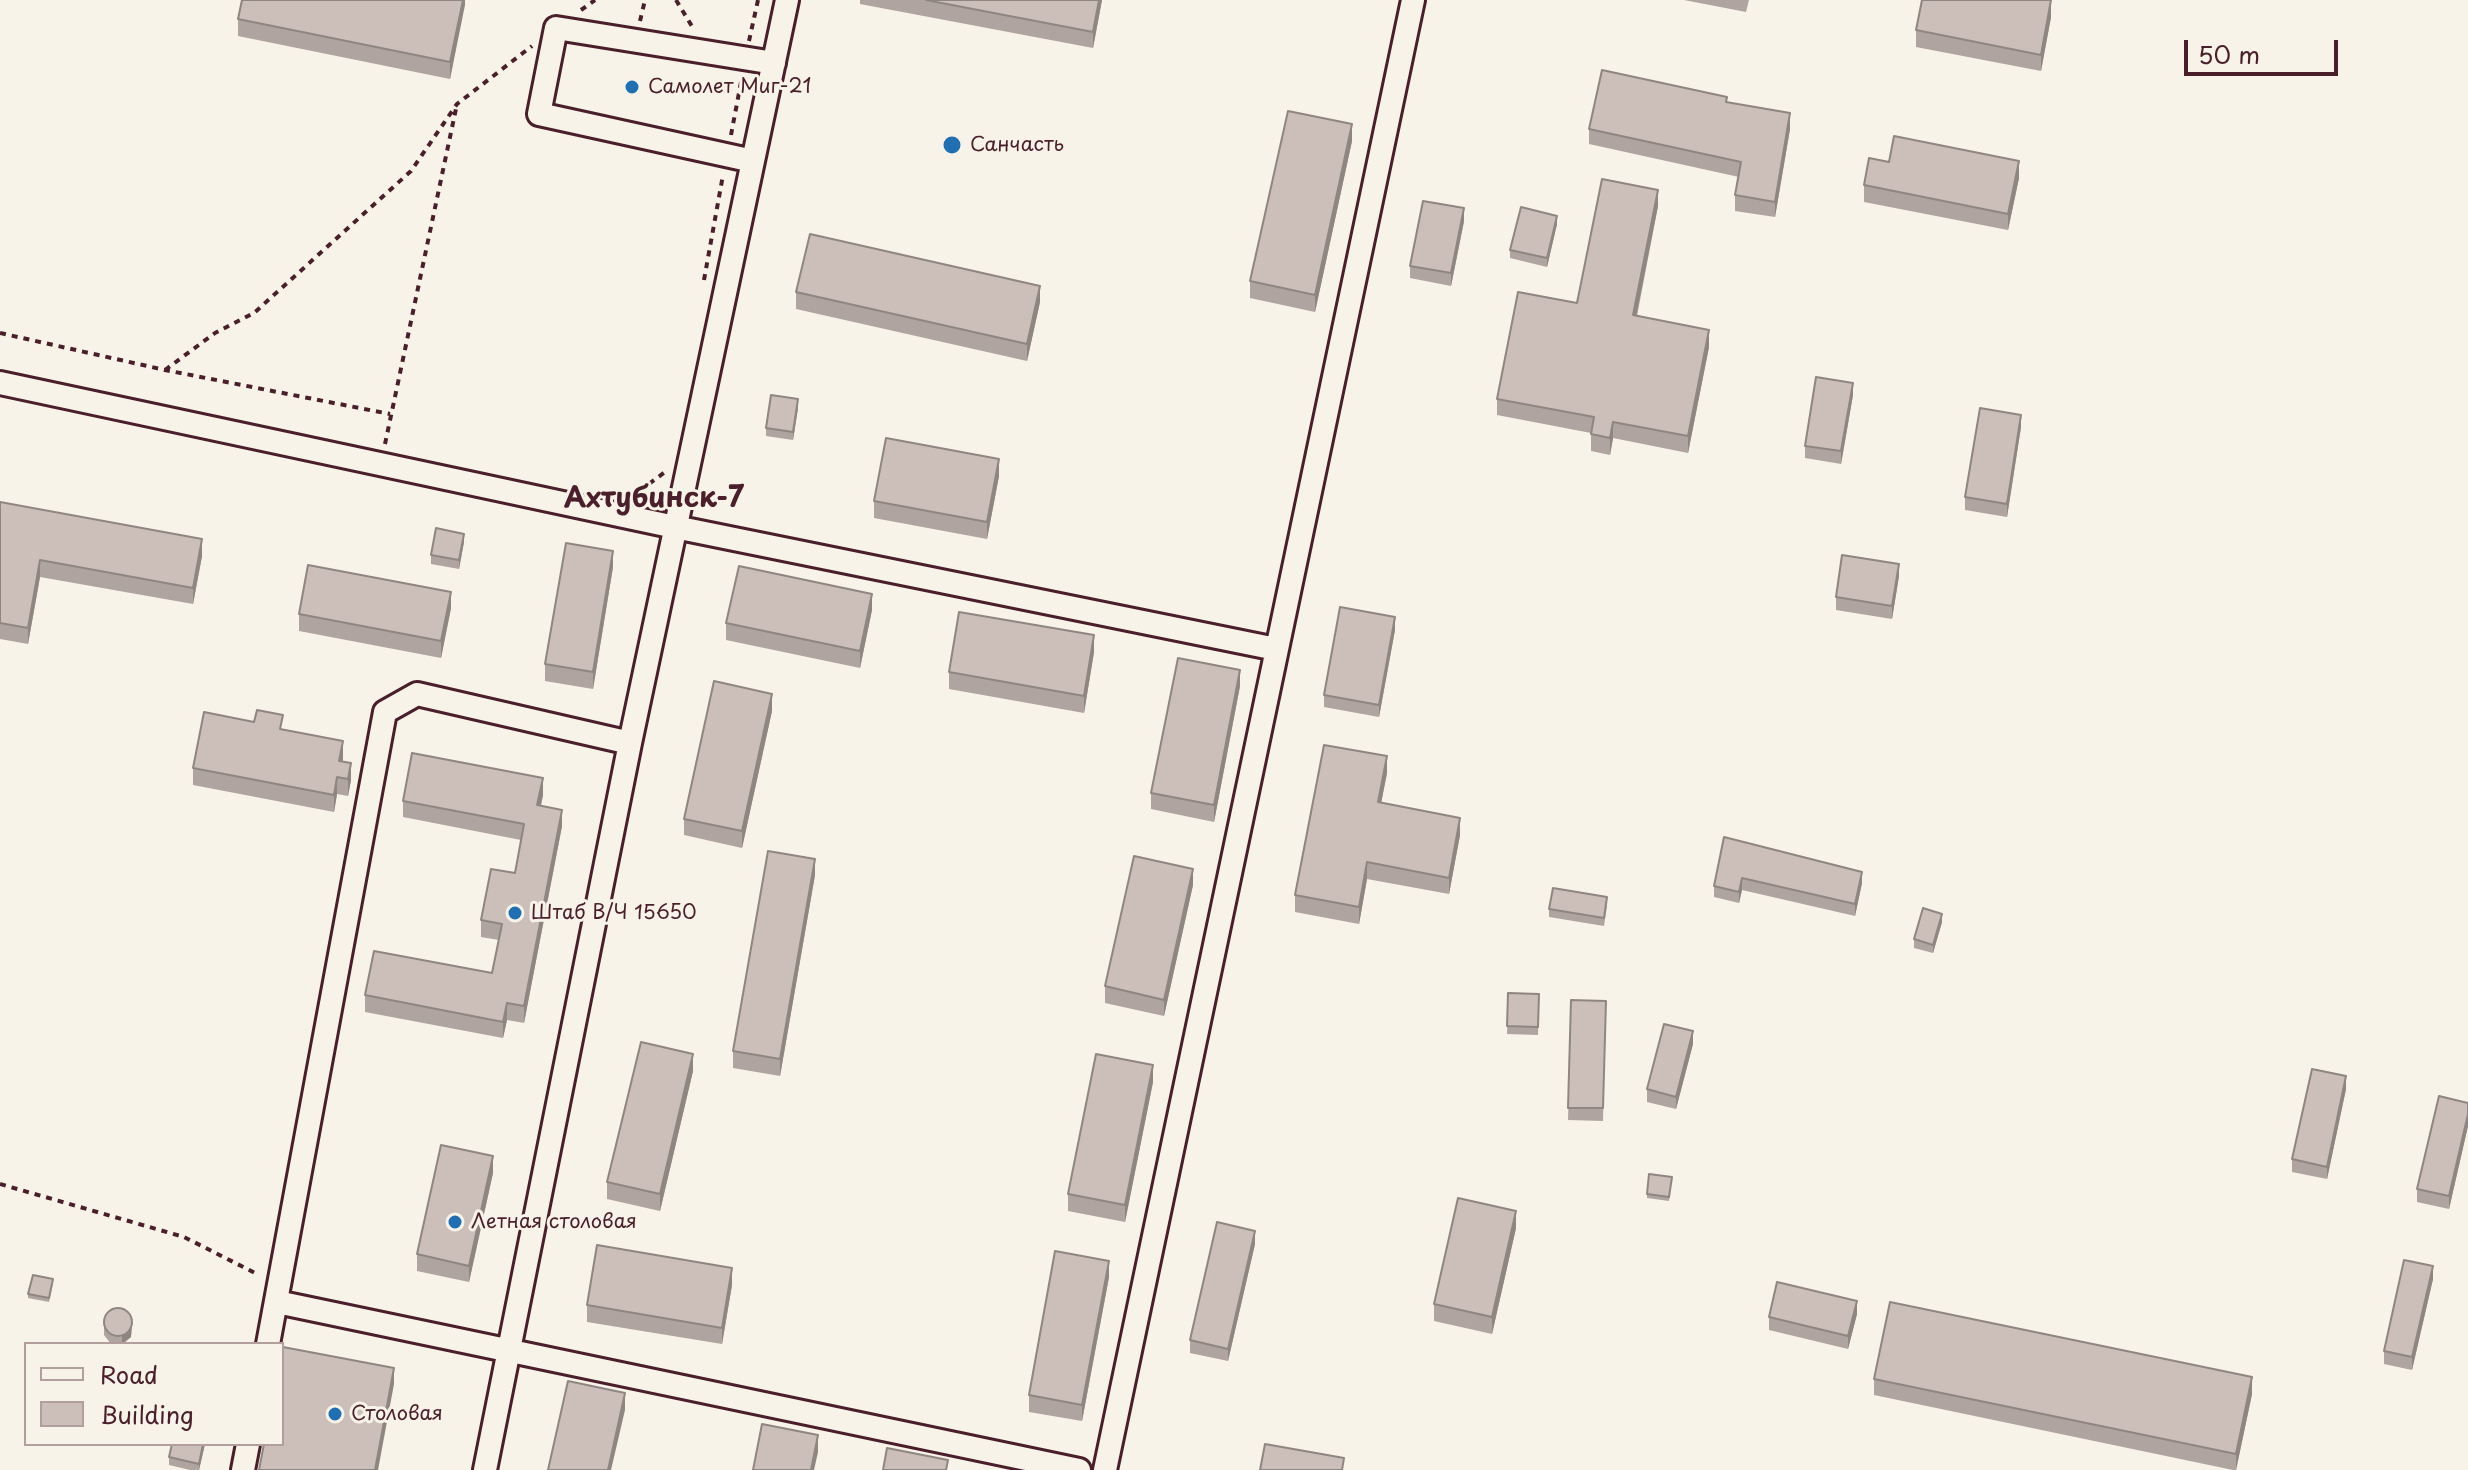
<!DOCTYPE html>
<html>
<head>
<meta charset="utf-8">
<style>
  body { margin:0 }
  #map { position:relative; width:2468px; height:1470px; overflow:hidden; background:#f7f3e8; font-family:"Playpen Sans",sans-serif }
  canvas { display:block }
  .legend { position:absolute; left:24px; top:1342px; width:260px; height:104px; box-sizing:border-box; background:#f7f3e8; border:2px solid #b29e9c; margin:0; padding:10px 14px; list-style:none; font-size:24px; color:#4a1f2b }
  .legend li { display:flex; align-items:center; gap:16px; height:40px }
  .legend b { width:40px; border:2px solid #b29e9c }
  .scale { position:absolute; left:2184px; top:40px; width:154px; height:36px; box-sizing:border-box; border:4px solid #4a1f2b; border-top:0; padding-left:10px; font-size:24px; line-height:28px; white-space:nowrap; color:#4a1f2b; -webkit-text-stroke:6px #f7f3e8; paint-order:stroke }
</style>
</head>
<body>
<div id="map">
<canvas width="2468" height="1470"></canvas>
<ul class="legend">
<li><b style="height:10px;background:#f7f3e8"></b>Road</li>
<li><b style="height:22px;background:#ccbfb9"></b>Building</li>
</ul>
<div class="scale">50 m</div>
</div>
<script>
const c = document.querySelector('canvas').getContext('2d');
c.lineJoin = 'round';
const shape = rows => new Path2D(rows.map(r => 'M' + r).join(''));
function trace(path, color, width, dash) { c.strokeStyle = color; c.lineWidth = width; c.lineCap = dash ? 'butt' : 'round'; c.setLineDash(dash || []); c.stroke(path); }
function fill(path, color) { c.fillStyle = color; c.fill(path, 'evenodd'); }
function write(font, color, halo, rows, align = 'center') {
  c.font = font + ' "Playpen Sans",sans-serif'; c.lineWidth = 6; c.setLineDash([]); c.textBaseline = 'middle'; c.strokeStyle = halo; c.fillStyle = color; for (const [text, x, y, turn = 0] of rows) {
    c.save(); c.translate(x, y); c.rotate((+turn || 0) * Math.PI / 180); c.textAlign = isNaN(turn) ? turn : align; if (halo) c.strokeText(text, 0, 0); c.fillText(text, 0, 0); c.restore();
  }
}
const path = shape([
  [676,0,693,28],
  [581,10,595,0],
  [640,21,645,0],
  [749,41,758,0],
  [731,135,742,77],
  [704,280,723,175],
  [0,333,165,370,390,414],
  [165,370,215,333,254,313,411,171,457,104,532,46],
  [385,444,457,104],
  [630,498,665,472],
  [0,1184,184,1237,259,1275]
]);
const minor = shape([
  [753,161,539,114,556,28,774,63],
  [0,383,675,527,1276,649],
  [277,1302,1079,1470],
  [268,1344,385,712,417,694,630,743],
  [243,1470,248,1444],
  [485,1470,630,743,787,0],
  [1105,1470,1413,0]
]);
const wall = shape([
  [465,0,450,79,238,36,238,19],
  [860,0,1102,0,1093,48,860,4],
  [1684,0,1749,0,1746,12],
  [2051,17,2041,71,1916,47,1916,30],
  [1727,103,1790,129,1775,217,1735,211,1735,195,1739,177,1589,144,1589,129],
  [1352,141,1315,312,1250,298,1250,281],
  [1889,162,2019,178,2008,230,1864,202,1864,185],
  [1658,206,1637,316,1709,347,1688,453,1613,438,1610,455,1591,451,1591,433,1497,415,1497,399],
  [1464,221,1451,286,1410,278,1410,266],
  [1557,224,1547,267,1510,258,1510,250],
  [796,292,1040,302,1027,361,796,309],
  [1853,395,1841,464,1805,458,1805,446],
  [798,408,793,440,766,436,766,428],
  [2021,427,2007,517,1965,510,1965,497],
  [999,476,987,539,874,518,874,501],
  [0,502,202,556,193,604,40,577,28,644,0,639],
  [464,542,459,569,431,564,431,555],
  [613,567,593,689,545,681,545,664],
  [1899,576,1892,619,1836,610,1836,597],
  [451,608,441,658,299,631,299,614],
  [872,610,860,668,726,640,726,623],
  [1395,630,1379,717,1324,707,1324,695],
  [1094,652,1084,713,949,689,949,672],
  [1240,686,1214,822,1151,809,1151,793],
  [772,711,742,848,684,835,684,819],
  [283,730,343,758,343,761,351,780,348,796,337,794,334,812,193,785,193,768],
  [1387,773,1381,803,1460,835,1449,894,1367,879,1359,924,1295,912,1295,895],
  [543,795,541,806,562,826,524,1023,507,1020,503,1038,365,1012,365,995,492,973,499,940,481,937,481,920,515,873,521,840,403,817,403,801],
  [1724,837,1862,883,1855,916,1742,890,1739,903,1714,897,1714,886],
  [815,875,780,1076,733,1068,733,1051],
  [1193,885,1164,1016,1105,1003,1105,986],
  [1607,906,1604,926,1549,917,1549,909],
  [1942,922,1933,953,1914,948,1914,939],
  [1508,993,1539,994,1538,1035,1507,1034],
  [1571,1000,1606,1001,1603,1121,1568,1120],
  [1693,1044,1676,1109,1647,1102,1647,1089],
  [693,1071,660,1211,607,1199,607,1182],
  [1153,1082,1125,1222,1068,1211,1068,1194],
  [2346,1089,2327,1179,2292,1172,2292,1159],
  [2468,1103,2468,1126,2449,1209,2417,1202,2417,1189],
  [493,1173,469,1282,417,1271,417,1254],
  [1672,1177,1669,1201,1647,1198,1647,1194],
  [1516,1228,1492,1334,1434,1321,1434,1304],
  [1255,1244,1228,1361,1190,1353,1190,1340],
  [1109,1277,1082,1421,1029,1412,1029,1395],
  [2433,1279,2412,1370,2384,1364,2384,1351],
  [53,1283,49,1302,28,1298,28,1294],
  [732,1285,722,1344,587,1322,587,1305],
  [1857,1314,1848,1349,1769,1330,1769,1317],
  [104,1327,132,1327,131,1337,123,1344,111,1344,104,1335],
  [1874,1379,2252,1394,2236,1470,2233,1470,1874,1395],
  [205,1444,199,1470,190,1470,169,1465,169,1457]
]);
const shadedWall = shape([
  [463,0,465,0,465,5,450,79,450,62],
  [1099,0,1102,0,1093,48,1093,32],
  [2051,0,2051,17,2041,71,2041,55],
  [1790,113,1790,129,1775,217,1775,202],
  [1352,124,1352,141,1315,312,1315,295],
  [2019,161,2019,178,2008,230,2008,214],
  [1658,190,1658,206,1633,332,1633,315],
  [1464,208,1464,221,1451,286,1451,273],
  [1557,216,1557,224,1547,267,1547,258],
  [1040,286,1040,302,1027,361,1027,344],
  [1709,330,1709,347,1688,453,1688,436],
  [1853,383,1853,395,1841,464,1841,451],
  [798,399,798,408,793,440,793,432],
  [2021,415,2021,427,2007,517,2007,504],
  [1613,422,1613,438,1610,455,1610,438],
  [999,459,999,476,987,539,987,522],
  [464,534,464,542,459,569,459,560],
  [202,539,202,556,193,604,193,588],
  [613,551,613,567,593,689,593,672],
  [40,560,40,577,28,644,28,628],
  [1899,564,1899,576,1892,619,1892,606],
  [451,592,451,608,441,658,441,641],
  [872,594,872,610,860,668,860,651],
  [1395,617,1395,630,1379,717,1379,705],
  [1094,635,1094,652,1084,713,1084,696],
  [1240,670,1240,686,1214,822,1214,805],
  [772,694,772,711,742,848,742,831],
  [343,741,343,758,339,777,339,761],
  [1387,756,1387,773,1378,819,1378,802],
  [351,763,351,780,348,796,348,779],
  [337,777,337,794,334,812,334,795],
  [543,778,543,795,537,822,537,805],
  [562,810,562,826,524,1023,524,1006],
  [1460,818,1460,835,1449,894,1449,878],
  [815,859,815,875,780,1076,780,1059],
  [1367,862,1367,879,1359,924,1359,907],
  [1193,869,1193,885,1164,1016,1164,1000],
  [1862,872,1862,883,1855,916,1855,904],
  [1742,878,1742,890,1739,903,1739,892],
  [1942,914,1942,922,1933,953,1933,945],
  [507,1003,507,1020,503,1038,503,1022],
  [1693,1031,1693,1044,1676,1109,1676,1097],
  [693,1054,693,1071,660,1211,660,1194],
  [1153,1065,1153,1082,1125,1222,1125,1205],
  [2346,1076,2346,1089,2327,1179,2327,1167],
  [2468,1114,2468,1126,2449,1209,2449,1196],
  [493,1156,493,1173,469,1282,469,1266],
  [1516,1211,1516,1228,1492,1334,1492,1317],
  [1255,1231,1255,1244,1228,1361,1228,1349],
  [1109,1261,1109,1277,1082,1421,1082,1405],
  [2433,1266,2433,1279,2412,1370,2412,1357],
  [732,1268,732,1285,722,1344,722,1328],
  [1857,1301,1857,1314,1848,1349,1848,1336],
  [132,1319,131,1337,122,1344,122,1336],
  [394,1368,394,1384,378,1470,375,1470],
  [2252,1377,2252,1394,2236,1470,2236,1454],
  [625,1393,625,1410,611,1470,608,1470],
  [818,1435,818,1452,814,1470,811,1470],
  [203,1444,205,1444,199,1470,199,1464]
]);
const building = shape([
  [242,0,463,0,450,62,238,19,242,0],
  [926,0,1099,0,1093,32,926,0],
  [1922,0,2051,0,2041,55,1916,30,1922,0],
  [1602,70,1727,97,1726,102,1790,113,1775,202,1735,195,1741,162,1589,129,1602,70],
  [1288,111,1352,124,1315,295,1250,281,1288,111],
  [1894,136,2019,161,2008,214,1864,185,1869,158,1889,162,1894,136],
  [1602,179,1658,190,1633,315,1709,330,1688,436,1613,422,1610,438,1591,434,1594,417,1497,399,1518,292,1577,303,1602,179],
  [1423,201,1464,208,1451,273,1410,266,1423,201],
  [1521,207,1557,216,1547,258,1510,250,1521,207],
  [810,234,1040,286,1027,344,796,292,810,234],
  [1816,377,1853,383,1841,451,1805,446,1816,377],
  [771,395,798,399,793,432,766,428,771,395],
  [1980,408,2021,415,2007,504,1965,497,1980,408],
  [886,438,999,459,987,522,874,501,886,438],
  [0,502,202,539,193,588,40,560,28,628,0,623,0,502],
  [436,528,464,534,459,560,431,555,436,528],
  [566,543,613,551,593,672,545,664,566,543],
  [1842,555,1899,564,1892,606,1836,597,1842,555],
  [308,565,451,592,441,641,299,614,308,565],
  [739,566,872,594,860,651,726,623,739,566],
  [1340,607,1395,617,1379,705,1324,695,1340,607],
  [959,612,1094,635,1084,696,949,672,959,612],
  [1178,658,1240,670,1214,805,1151,793,1178,658],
  [714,681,772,694,742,831,684,819,714,681],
  [257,710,283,715,280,729,343,741,339,761,351,763,348,779,337,777,334,795,193,768,204,712,254,722,257,710],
  [1324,745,1387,756,1378,802,1460,818,1449,878,1367,862,1359,907,1295,895,1324,745],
  [412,753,543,778,537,805,562,810,524,1006,507,1003,503,1022,365,995,374,951,492,973,502,924,481,920,491,869,515,873,524,824,403,801,412,753],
  [1724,837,1862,872,1855,904,1742,878,1739,892,1714,886,1724,837],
  [768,851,815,859,780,1059,733,1051,768,851],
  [1134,856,1193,869,1164,1000,1105,986,1134,856],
  [1553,888,1607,897,1604,918,1549,909,1553,888],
  [1923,908,1942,914,1933,945,1914,939,1923,908],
  [1508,993,1539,994,1538,1027,1507,1026,1508,993],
  [1571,1000,1606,1001,1603,1108,1568,1108,1571,1000],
  [1664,1024,1693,1031,1676,1097,1647,1089,1664,1024],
  [641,1042,693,1054,660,1194,607,1182,641,1042],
  [1096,1054,1153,1065,1125,1205,1068,1194,1096,1054],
  [2312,1069,2346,1076,2327,1167,2292,1159,2312,1069],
  [2439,1096,2468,1103,2468,1114,2449,1196,2417,1189,2439,1096],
  [441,1145,493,1156,469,1266,417,1254,441,1145],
  [1649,1174,1672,1177,1669,1197,1647,1194,1649,1174],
  [1458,1198,1516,1211,1492,1317,1434,1304,1458,1198],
  [1217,1222,1255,1231,1228,1349,1190,1340,1217,1222],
  [597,1245,732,1268,722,1328,587,1305,597,1245],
  [1055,1251,1109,1261,1082,1405,1029,1395,1055,1251],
  [2404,1260,2433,1266,2412,1357,2384,1351,2404,1260],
  [33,1275,53,1279,49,1298,28,1294,33,1275],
  [1777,1282,1857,1301,1848,1336,1769,1317,1777,1282],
  [1890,1302,2252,1377,2236,1454,1874,1379,1890,1302],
  '104 1322a14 14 0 1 1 28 0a14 14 0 1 1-28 0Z',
  [283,1347,394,1368,375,1470,259,1470,264,1444,282,1444,283,1347],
  [568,1381,625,1393,608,1470,548,1470,568,1381],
  [762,1424,818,1435,811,1470,753,1470,762,1424],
  [172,1444,203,1444,199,1464,169,1457,172,1444],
  [1265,1444,1344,1458,1342,1470,1260,1470,1265,1444],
  [887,1448,948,1460,946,1470,883,1470,887,1448]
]);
const markers = [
  [632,87,8,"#1f6fb2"],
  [952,145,10,"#1f6fb2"],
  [515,913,8,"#1f6fb2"],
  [455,1222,8,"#1f6fb2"],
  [335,1414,8,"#1f6fb2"]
];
const poiNames = [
  ["Самолет Миг-21",648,87],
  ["Санчасть",970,145],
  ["Штаб В/Ч 15650",531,913],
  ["Летная столовая",471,1222],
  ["Столовая",351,1414]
];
const districtNames = [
  ["Ахтубинск-7",654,499]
];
trace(minor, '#4a1f2b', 28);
trace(path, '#4a1f2b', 4, [6, 6]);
trace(minor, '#f7f3e8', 22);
fill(wall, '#afa49f');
fill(shadedWall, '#8f8682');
fill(building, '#ccbfb9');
trace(building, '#8f8682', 2);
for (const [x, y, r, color] of markers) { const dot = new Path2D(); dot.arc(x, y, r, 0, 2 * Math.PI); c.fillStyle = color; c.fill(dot); trace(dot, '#f7f3e8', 3); }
write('20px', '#4a1f2b', '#f7f3e8', poiNames, 'left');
write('bold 28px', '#4a1f2b', '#f7f3e8', districtNames);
</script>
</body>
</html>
